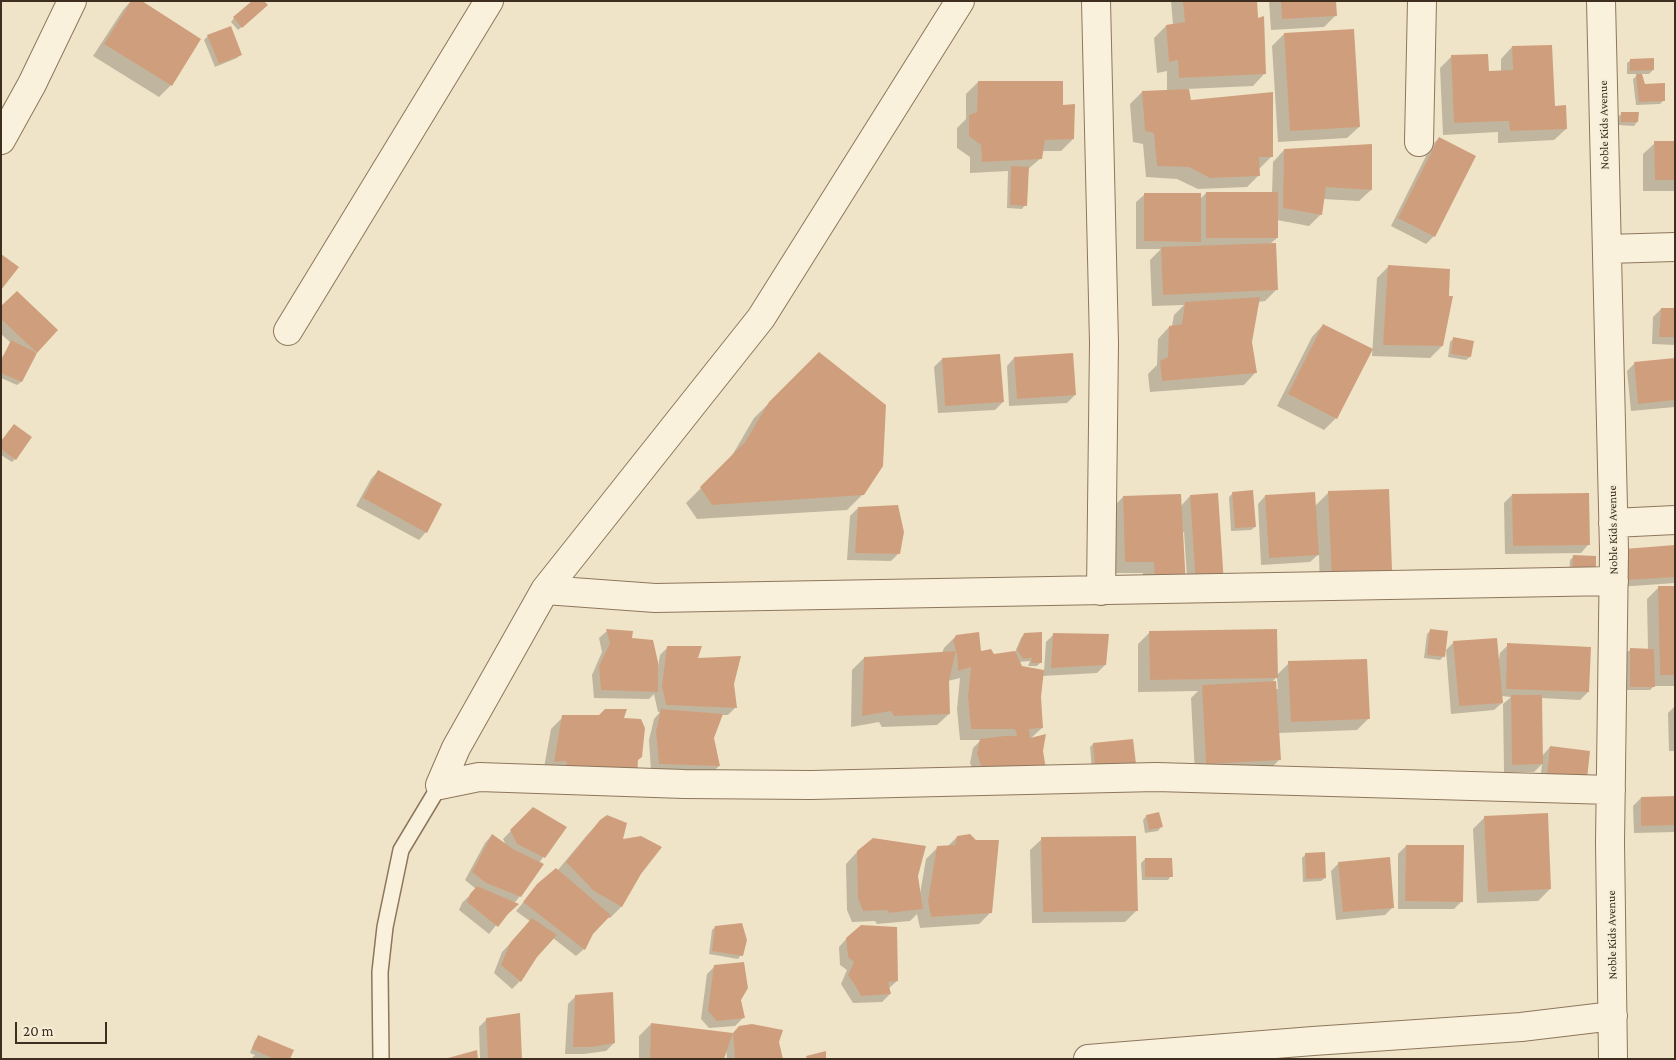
<!DOCTYPE html>
<html>
<head>
<meta charset="utf-8">
<style>
  body { margin:0 }
  #map { position:relative; width:1676px; height:1060px; overflow:hidden; background:#f0e4c8; font-family:"Crimson Pro",serif }
  canvas { display:block }
  .frame { position:absolute; inset:0; border:2px solid #3d2e20; pointer-events:none }
  .scale { position:absolute; left:15px; top:1022px; width:92px; height:22px; box-sizing:border-box; border:2px solid #3d2e20; border-top:0; padding-left:6px; font-size:15px; line-height:18px; white-space:nowrap; color:#3d2e20; -webkit-text-stroke:4px #f7eed8; paint-order:stroke }
</style>
</head>
<body>
<div id="map">
<canvas width="1676" height="1060"></canvas>
<div class="frame"></div>
<div class="scale">20 m</div>
</div>
<script>
const c = document.querySelector('canvas').getContext('2d');
c.lineJoin = 'round';
function fill(path, color) { c.fillStyle = color; c.fill(path, 'evenodd'); }
const shape = rows => new Path2D(rows.map(r => 'M' + r).join(''));
function trace(path, color, width, dash) { c.strokeStyle = color; c.lineWidth = width; c.lineCap = dash ? 'butt' : 'round'; c.setLineDash(dash || []); c.stroke(path); }
function write(font, color, halo, rows, align = 'center') {
  c.font = font + ' "Crimson Pro",serif'; c.lineWidth = 4; c.setLineDash([]); c.textBaseline = 'middle'; c.strokeStyle = halo; c.fillStyle = color; for (const [text, x, y, turn = 0] of rows) {
    c.save(); c.translate(x, y); c.rotate((+turn || 0) * Math.PI / 180); c.textAlign = isNaN(turn) ? turn : align; if (halo) c.strokeText(text, 0, 0); c.fillText(text, 0, 0); c.restore();
  }
}
const shadow = shape([
  [131,1,200,39,171,85,159,97,93,56,123,10],
  [1171,1,1256,1,1264,74,1253,86,1187,89,1190,102,1272,156,1260,168,1258,168,1259,175,1247,187,1198,189,1177,179,1146,177,1143,144,1133,142,1130,104,1142,92,1167,91,1167,71,1157,73,1154,38,1166,26,1173,25],
  [1269,1,1335,1,1336,15,1324,27,1271,30],
  [263,9,238,30,231,22,234,18],
  [1284,34,1359,127,1347,138,1278,142,1272,46],
  [208,36,240,55,237,58,215,67,204,40],
  [1512,47,1554,107,1566,129,1554,140,1498,143,1498,132,1443,135,1440,68,1452,56,1488,72,1501,71,1501,59],
  [1631,60,1653,70,1649,74,1641,74,1644,85,1664,100,1660,104,1636,105,1633,79,1639,74,1627,74,1627,63],
  [978,82,1062,106,1073,139,1061,151,1042,151,1041,158,1027,170,1025,205,1022,209,1007,208,1008,171,970,173,970,157,957,148,957,128,966,119,966,94],
  [1622,113,1637,122,1634,126,1618,125,1618,117],
  [1439,138,1434,236,1426,244,1391,226,1431,146],
  [1655,143,1675,143,1675,191,1643,191,1643,154],
  [1284,150,1371,190,1359,201,1323,199,1321,214,1309,226,1277,220,1277,238,1270,244,1276,290,1265,301,1258,302,1251,342,1255,373,1244,385,1150,392,1148,374,1157,365,1158,339,1169,327,1172,326,1174,315,1184,305,1152,306,1150,260,1161,249,1136,249,1136,202,1144,195,1200,199,1206,193,1272,193,1273,162],
  [1389,266,1442,346,1430,358,1372,356,1377,278],
  [1,308,56,330,35,352,21,382,17,385,1,378,1,359,11,343,1,334],
  [1661,309,1675,310,1675,345,1652,344,1653,317],
  [1323,325,1336,418,1324,430,1277,406,1312,337],
  [1454,338,1470,357,1466,360,1448,357,1450,342],
  [819,354,863,494,847,510,697,519,686,503,730,459,754,418],
  [1014,358,1075,395,1067,403,1009,406,1007,366],
  [942,359,1003,402,995,410,938,413,934,367],
  [1675,359,1675,407,1631,411,1627,371,1635,363],
  [1,442,15,459,12,462,1,455],
  [378,471,426,532,419,540,356,506,371,479],
  [1329,492,1390,569,1379,581,1320,594,1319,554,1310,562,1261,565,1258,504,1265,496,1315,506],
  [1232,494,1255,527,1251,530,1231,531,1229,497],
  [1512,495,1588,545,1581,553,1505,554,1504,503],
  [1190,496,1223,583,1188,593,1184,532,1182,532,1143,599,1143,573,1114,573,1111,509,1123,497,1181,506],
  [858,508,899,553,891,561,847,560,850,516],
  [1675,547,1675,583,1618,587,1616,558],
  [1573,557,1595,571,1569,573,1570,560],
  [1659,587,1675,587,1675,686,1654,686,1650,690,1627,690,1626,653,1630,650,1648,650,1647,599],
  [1431,630,1443,657,1440,660,1424,658,1427,634],
  [607,631,631,639,652,641,658,666,660,655,668,647,733,684,736,707,728,715,721,715,712,738,719,766,711,774,651,771,649,740,654,719,660,712,658,712,654,694,649,699,594,698,592,675,602,652,599,638],
  [1149,633,1277,675,1289,663,1368,719,1357,730,1278,733,1280,759,1268,771,1195,775,1191,698,1198,691,1138,692,1138,644],
  [1277,677,1278,689,1275,689,1272,682],
  [1025,634,1041,662,1037,666,1028,666,1030,661,1019,662,1021,667,1044,671,1046,642,1054,634,1105,665,1097,673,1042,676,1040,697,1042,728,1030,739,977,782,970,763,973,748,981,740,960,740,957,709,960,678,948,681,949,714,937,725,882,727,879,722,851,727,852,670,864,658,942,653,944,648,956,636,979,652,993,656,1015,652,1021,638],
  [1454,642,1498,661,1499,660,1500,653,1508,645,1588,692,1580,700,1541,698,1542,756,1550,747,1586,778,1540,781,1542,764,1534,772,1504,772,1503,704,1511,697,1501,696,1502,703,1494,710,1451,714,1446,650],
  [1675,706,1675,751,1669,751,1668,713],
  [563,717,623,720,641,756,543,773,551,729],
  [1093,744,1131,767,1092,770,1090,747],
  [1675,797,1675,832,1634,833,1633,806,1641,798],
  [533,809,565,827,539,863,520,896,489,934,459,910,462,903,476,889,465,880,485,843,492,835,506,845,503,839],
  [1146,816,1161,827,1158,831,1145,833,1143,820],
  [1485,817,1550,889,1538,901,1477,903,1473,829],
  [601,821,622,840,640,873,621,907,610,918,607,917,592,933,584,949,576,956,553,938,536,956,520,981,512,989,494,973,502,952,531,922,516,911,538,885,557,871,588,834],
  [957,837,991,912,979,924,920,928,917,914,910,921,877,924,875,921,852,922,847,910,846,864,858,851,916,876,920,894,926,859,938,847,948,846],
  [1042,839,1137,910,1125,922,1032,923,1030,850],
  [1406,846,1462,901,1454,909,1398,909,1398,854],
  [1306,854,1325,878,1321,881,1303,882,1302,858],
  [1145,859,1171,876,1168,880,1142,880,1141,863],
  [1339,863,1393,907,1385,915,1336,920,1331,871],
  [715,927,741,955,738,959,709,954,712,930],
  [847,938,897,981,888,989,890,994,882,1002,853,1003,841,984,847,970,840,965,839,947],
  [715,966,740,1000,743,1018,735,1026,709,1028,701,1019,707,974],
  [576,996,614,1043,606,1051,584,1054,565,1054,568,1004],
  [487,1019,520,1059,480,1059,479,1027],
  [651,1024,732,1034,739,1027,777,1042,782,1059,727,1059,726,1048,723,1059,639,1059,639,1036],
  [259,1037,289,1059,251,1059,255,1055,250,1053,255,1040]
]);
const building = shape([
  [131,1,142,1,201,39,172,86,104,44],
  [252,1,264,1,268,5,242,28,233,17],
  [1183,1,1257,1,1258,18,1264,16,1266,74,1179,78,1178,60,1169,62,1166,25,1185,22],
  [1281,1,1336,1,1337,16,1282,19],
  [231,26,242,55,219,64,207,35],
  [1354,29,1360,127,1290,131,1284,33],
  [1552,45,1555,106,1566,105,1567,129,1510,131,1509,121,1454,123,1451,55,1488,54,1489,71,1513,70,1512,46],
  [1654,58,1654,70,1630,71,1630,59],
  [1636,74,1642,74,1645,84,1665,83,1665,101,1639,102],
  [978,81,1063,81,1063,105,1075,104,1074,139,1045,140,1042,159,982,162,981,145,969,136,969,115,977,112],
  [1189,89,1191,100,1273,92,1273,157,1259,157,1260,176,1210,178,1189,167,1157,166,1154,133,1145,131,1142,91],
  [1621,112,1639,112,1638,122,1621,122],
  [1439,137,1476,156,1435,237,1398,218],
  [1654,141,1675,141,1675,180,1655,180],
  [1372,144,1372,190,1326,187,1322,215,1283,208,1284,149],
  [1011,166,1029,167,1027,206,1010,205],
  [1206,192,1278,192,1278,238,1206,238],
  [1144,193,1201,193,1201,242,1144,241],
  [1276,243,1278,290,1163,295,1161,247],
  [1,254,19,267,1,290],
  [1388,265,1450,269,1449,296,1453,296,1443,346,1383,345],
  [17,291,58,330,37,353,1,319,1,306],
  [1260,297,1252,342,1257,373,1162,381,1160,361,1168,357,1169,326,1182,324,1185,302],
  [1661,308,1675,308,1675,337,1659,337],
  [1323,324,1373,349,1337,419,1288,394],
  [1453,337,1474,341,1471,357,1451,354],
  [11,340,37,353,22,382,1,373,1,361],
  [819,352,886,405,883,466,864,495,712,505,700,487,745,442,769,402],
  [1073,353,1076,395,1017,399,1014,357],
  [1000,354,1004,402,945,406,942,358],
  [1675,358,1675,400,1638,404,1634,362],
  [14,424,32,437,16,460,1,449,1,441],
  [378,470,442,504,427,533,363,498],
  [1389,489,1392,570,1379,570,1380,581,1332,583,1328,491],
  [1253,490,1256,527,1235,528,1232,492],
  [1315,492,1319,555,1269,558,1265,495],
  [1218,493,1224,584,1196,586,1190,495],
  [1589,493,1590,545,1513,546,1512,494],
  [1181,494,1186,586,1155,587,1154,562,1125,562,1123,496],
  [898,505,904,532,900,554,855,553,858,507],
  [1675,545,1675,577,1626,580,1624,549],
  [1573,555,1596,556,1596,571,1572,570],
  [1658,586,1675,586,1675,675,1660,675],
  [606,629,633,631,632,638,653,640,658,662,658,692,601,690,599,666,610,643],
  [1277,629,1278,678,1150,680,1149,631],
  [1430,629,1448,631,1445,657,1427,655],
  [979,632,981,651,991,649,994,654,1015,651,1022,666,1044,670,1041,697,1043,728,1029,729,1030,738,1046,734,1043,751,1046,769,984,775,977,754,980,739,1004,736,1017,736,1015,729,971,729,968,696,971,667,958,671,957,654,953,641,956,635],
  [1042,632,1042,663,1031,663,1032,658,1023,659,1017,650,1024,633],
  [1053,633,1109,634,1106,665,1051,668],
  [1497,638,1503,703,1459,706,1453,641],
  [1507,643,1591,647,1589,692,1506,689],
  [667,646,702,646,698,658,741,656,734,684,737,708,666,705,662,686],
  [1630,648,1654,649,1655,687,1630,687],
  [956,651,949,681,950,714,894,716,891,711,862,716,864,657],
  [1367,659,1370,719,1291,722,1288,661],
  [1276,681,1281,760,1206,764,1202,685],
  [1511,695,1542,695,1543,764,1512,765],
  [605,709,627,709,624,718,641,719,645,728,642,757,638,760,637,777,567,767,566,761,554,762,562,715,599,715],
  [661,709,723,714,714,738,720,766,659,764,656,731],
  [1133,739,1136,764,1095,767,1093,743],
  [1550,746,1590,751,1587,779,1547,774],
  [1675,796,1675,825,1641,826,1641,797],
  [533,807,567,827,545,858,517,844,510,830],
  [1159,812,1163,827,1149,830,1146,815],
  [1548,813,1551,889,1488,892,1484,816],
  [607,815,627,823,623,839,641,836,662,847,641,874,622,907,594,891,566,862,600,820],
  [492,834,513,849,544,864,521,897,486,883,472,872],
  [970,834,976,840,999,840,992,913,931,917,928,901,937,846,955,845,957,836],
  [1136,836,1138,911,1043,912,1041,837],
  [873,838,926,846,918,876,923,909,889,913,887,910,863,911,858,898,857,851],
  [1406,845,1464,845,1463,902,1405,901],
  [1325,852,1326,878,1306,879,1305,853],
  [1390,857,1394,908,1343,912,1338,862],
  [1145,858,1172,858,1173,877,1145,877],
  [556,868,611,915,593,934,585,950,523,902,537,884],
  [477,886,519,904,508,914,498,927,467,902,470,894],
  [532,918,557,935,537,957,521,982,501,965,510,943],
  [742,923,747,940,743,956,712,951,715,926],
  [861,925,897,927,898,981,888,982,891,994,861,996,855,985,848,975,854,962,848,957,846,938],
  [744,962,748,988,741,1000,745,1018,717,1021,708,1011,714,965],
  [613,992,615,1043,592,1047,573,1047,575,995],
  [520,1013,522,1059,488,1059,486,1018],
  [651,1023,733,1033,724,1059,650,1059],
  [752,1024,783,1030,779,1042,783,1059,735,1059,733,1033,739,1026],
  [258,1035,294,1050,290,1059,274,1059,252,1049],
  [477,1050,478,1059,448,1059,448,1058],
  [826,1051,826,1059,807,1059,806,1056]
]);
const lane = shape([
  [381,1059,380,972,385,927,401,850,440,785]
]);
const street = shape([
  [960,1,761,318,545,590,456,748,440,785,479,777,684,784,811,785,1156,777,1611,790],
  [1096,1,1104,343,1101,591],
  [1601,1,1614,551,1610,842,1613,1059],
  [1,140,32,84,72,1],
  [1419,142,1422,1],
  [1607,249,1675,247],
  [288,331,489,1],
  [1613,523,1675,520],
  [545,590,655,598,1614,581],
  [1088,1059,1313,1041,1521,1027,1613,1016]
]);
const streetNames = [
  ["Noble Kids Avenue",1604,125,-91],
  ["Noble Kids Avenue",1613,530,-91],
  ["Noble Kids Avenue",1612,935,-91]
];
fill(shadow, '#0003');
fill(building, '#cf9f7d');
trace(lane, '#8d765c', 18);
trace(street, '#8d765c', 30);
trace(lane, '#faf1dc', 15);
trace(street, '#faf1dc', 28);
write('12px', '#3d2e20', '#f7eed8', streetNames);
</script>
</body>
</html>
